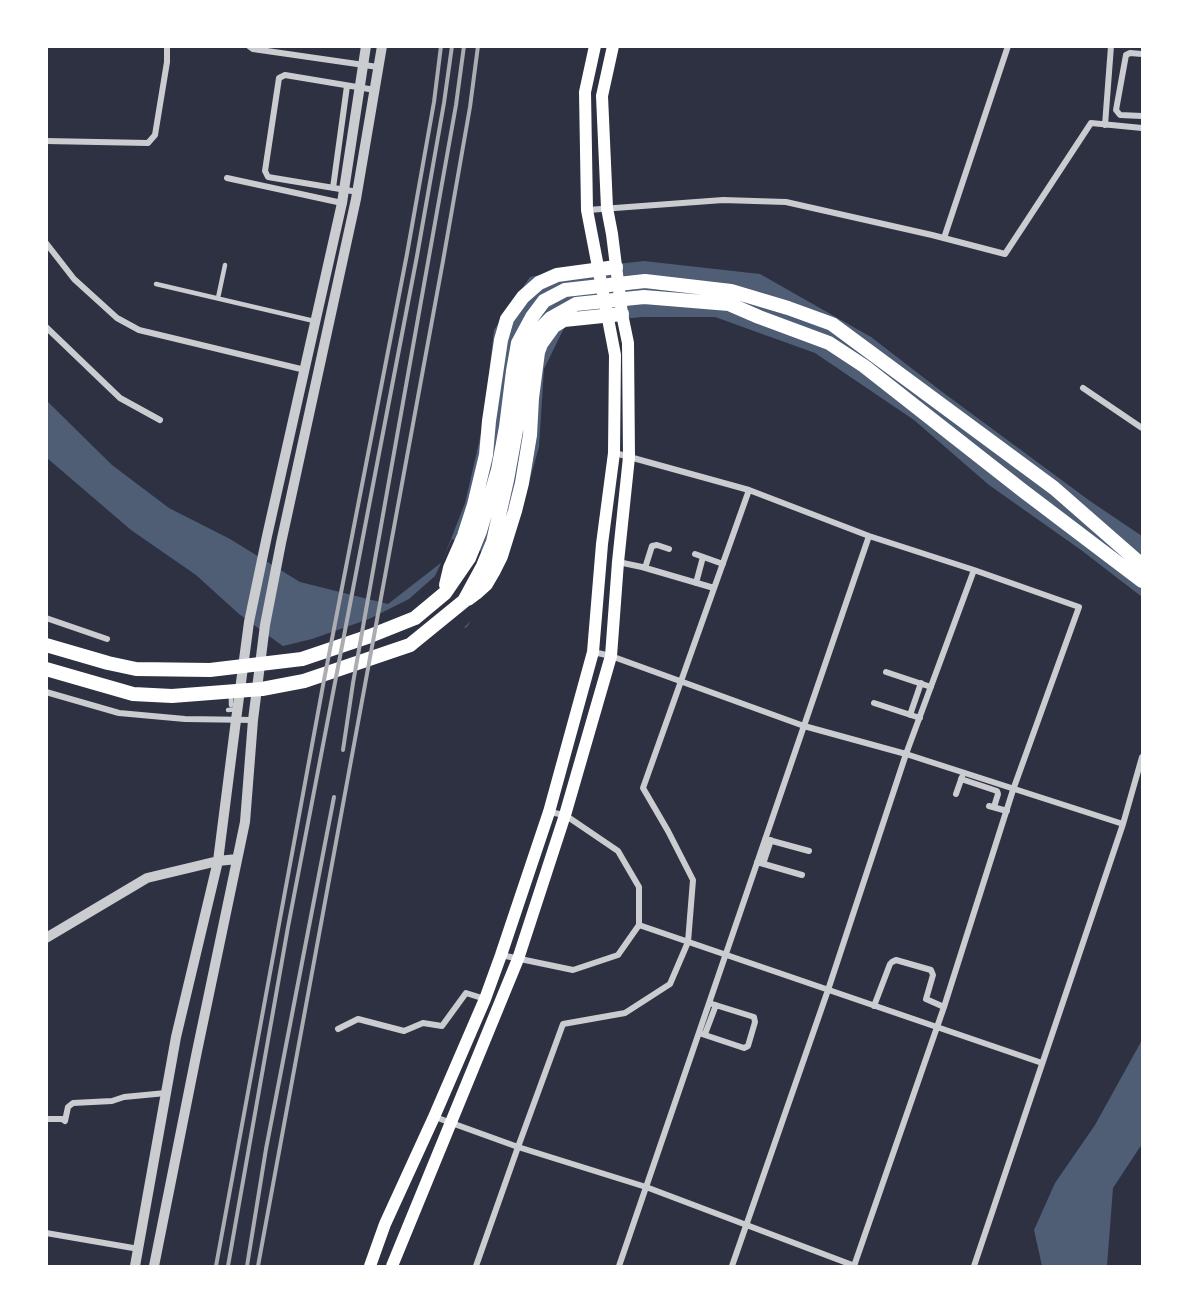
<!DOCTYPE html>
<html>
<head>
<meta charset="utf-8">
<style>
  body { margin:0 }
  #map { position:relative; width:1189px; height:1313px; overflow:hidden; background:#2d3142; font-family:"Asap Condensed",sans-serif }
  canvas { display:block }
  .frame { position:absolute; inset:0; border:48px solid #fff; pointer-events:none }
</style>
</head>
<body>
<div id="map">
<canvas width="1189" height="1313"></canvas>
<div class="frame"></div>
</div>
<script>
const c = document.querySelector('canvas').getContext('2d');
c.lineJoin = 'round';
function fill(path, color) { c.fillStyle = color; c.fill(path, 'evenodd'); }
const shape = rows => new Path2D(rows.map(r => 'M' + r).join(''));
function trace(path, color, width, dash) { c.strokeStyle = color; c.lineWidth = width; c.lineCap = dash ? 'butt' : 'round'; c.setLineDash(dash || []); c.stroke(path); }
const water = shape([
  [644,261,760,274,871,337,941,391,1090,501,1142,536,1142,597,1081,550,989,485,914,420,815,353,715,317,643,317,566,324,544,369,539,447,508,557,467,627,381,663,291,652,239,614,196,575,131,530,47,458,46,400,112,465,169,508,230,539,300,582,388,604,442,562,465,503,483,425,494,330,530,277,571,269],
  [1142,1040,1142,1144,1113,1188,1107,1266,1042,1266,1034,1230,1055,1183,1095,1125]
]);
const pier = shape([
  [452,539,506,562,479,612,459,633,382,666,290,655,279,647,312,639,369,619,409,599,435,576]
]);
const service = shape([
  [156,284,314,321],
  [218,298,225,265],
  [231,693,231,705],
  [228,710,238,709]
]);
const minor = shape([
  [249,46,253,49,378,67],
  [1142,54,1130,53,1126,55,1116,110,1120,115,1142,116],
  [1105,125,1111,46],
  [46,141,148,143,155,135,167,62,167,46],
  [227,178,342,203],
  [333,188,347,86],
  [358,192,268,177,265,171,279,78,285,75,375,90],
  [588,210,723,200,786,202,932,235,1005,254,1091,123,1142,128],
  [944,238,1008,46],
  [46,243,74,279,117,318,139,330,305,370],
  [46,327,120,398,160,420],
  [1083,388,1142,428],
  [615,453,749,490,869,536,974,570,1079,607,1013,790,944,1007,854,1266],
  [695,554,723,564],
  [618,562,642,567,714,588],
  [645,568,652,546,657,545,669,549],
  [696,583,703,557],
  [46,618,107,639],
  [593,652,611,656,804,726,906,754,1123,824],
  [886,672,931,687],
  [46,692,119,713,185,719,253,720],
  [874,703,920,718],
  [910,715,921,683],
  [961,779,997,791,998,794,994,807],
  [956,794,962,777],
  [989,806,1007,811],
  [765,839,809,851],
  [757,862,802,875],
  [763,864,771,840],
  [639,925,1042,1063],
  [501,955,573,970,618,955,639,925,639,887,618,851,565,815,549,812],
  [874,1006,890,964,892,962,896,960,931,970,933,975,926,999,944,1007],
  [338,1029,358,1019,404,1031,423,1023,442,1026,466,993,485,999],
  [699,1033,744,1048,748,1046,755,1022,754,1017,709,1003],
  [705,1034,716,1005],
  [435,1117,518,1147,646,1187,855,1266],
  [46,1119,62,1119,65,1121,68,1107,73,1103,112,1101,124,1097,166,1093],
  [46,1233,139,1249],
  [476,1266,518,1147,563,1024,625,1013,670,984,688,942,693,880,668,831,643,788,749,490],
  [619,1266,869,536],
  [732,1266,828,990,906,754,974,570],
  [974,1266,1123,824,1142,757]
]);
const tertiary = shape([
  [46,938,147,878,218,861,237,859],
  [135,1266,176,1037,218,861,236,720,249,622,267,536,342,203,366,46],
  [154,1266,196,1056,245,822,253,720,265,625,281,543,356,199,382,46]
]);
const secondary = shape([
  [370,1266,385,1224,434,1117,485,999,501,955,549,812,593,652,602,544,614,453,615,355,587,210,585,92,595,46],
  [392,1266,518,959,565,815,611,656,618,562,629,457,628,343,622,314,612,234,607,208,602,96,613,46]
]);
const primary = shape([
  [446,585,450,568,464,536,474,505,486,455,489,421,501,340,507,319,523,297,539,283,557,275,616,267],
  [468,599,476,593,486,584,493,572,501,556,515,511,522,483,530,435,532,398,538,352,541,344,554,326,564,320,622,314],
  [46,645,108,663,136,669,210,670,302,659,370,636,415,618,445,593,469,558,480,531,498,470,506,427,513,371,518,343,532,317,544,301,565,290,645,281,731,291,788,308,832,324,1054,488,1142,565],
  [46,669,133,694,172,696,262,689,304,681,410,645,464,601,483,566,493,542,507,480,519,414,527,355,537,332,551,318,576,304,644,297,729,304,759,317,829,343,864,366,1022,490,1142,581]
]);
const rail = shape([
  [343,750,353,683,456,105,464,46],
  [216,1266,324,680,407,254,434,102,441,46],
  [228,1266,288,927,417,256,444,103,452,46],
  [247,1266,266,1149,334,797],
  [258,1266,443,261,470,107,478,46]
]);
fill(water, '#4f5d75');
fill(pier, '#2d3142');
trace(service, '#caccd0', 4.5);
trace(minor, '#caccd0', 6);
trace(tertiary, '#caccd0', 10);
trace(secondary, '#fff', 12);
trace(primary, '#fff', 14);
trace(rail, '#abadb3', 4);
</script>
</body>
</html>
